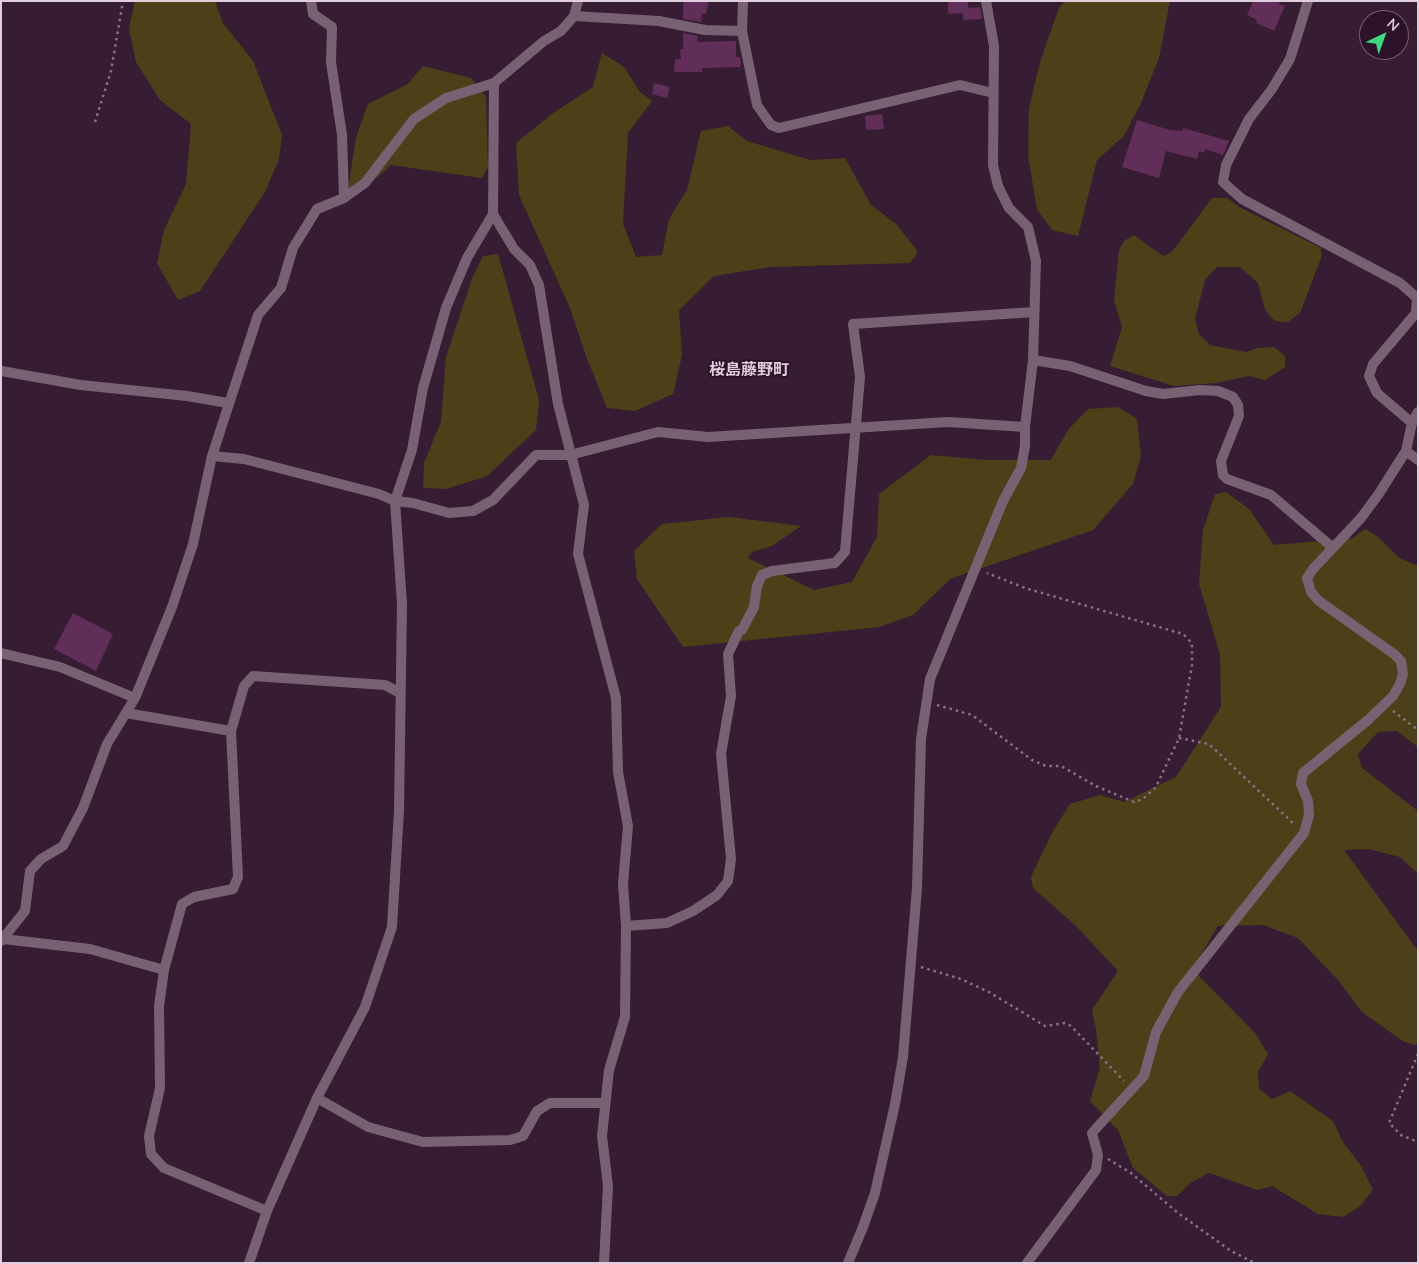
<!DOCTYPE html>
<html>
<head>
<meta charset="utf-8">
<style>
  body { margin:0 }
  #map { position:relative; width:1419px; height:1264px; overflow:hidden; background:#371d33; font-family:Mulish,sans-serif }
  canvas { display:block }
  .frame { position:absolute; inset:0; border:2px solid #dfcedc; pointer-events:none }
  .north { position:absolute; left:1359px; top:10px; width:50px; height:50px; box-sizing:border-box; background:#2d1329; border:1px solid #745e71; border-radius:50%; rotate:42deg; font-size:14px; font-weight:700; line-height:20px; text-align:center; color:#dfcedc }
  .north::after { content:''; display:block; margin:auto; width:18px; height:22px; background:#3cd77e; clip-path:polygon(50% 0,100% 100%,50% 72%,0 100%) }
</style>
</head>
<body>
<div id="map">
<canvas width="1419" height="1264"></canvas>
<div class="frame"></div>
<div class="north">N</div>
</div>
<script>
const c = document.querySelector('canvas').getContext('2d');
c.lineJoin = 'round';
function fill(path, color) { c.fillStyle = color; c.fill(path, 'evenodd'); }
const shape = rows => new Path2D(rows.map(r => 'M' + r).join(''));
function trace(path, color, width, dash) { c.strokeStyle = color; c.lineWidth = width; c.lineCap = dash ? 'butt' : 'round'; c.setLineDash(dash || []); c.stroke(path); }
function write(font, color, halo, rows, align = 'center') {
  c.font = font + ' Mulish,"Noto Sans JP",sans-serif'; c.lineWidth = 4; c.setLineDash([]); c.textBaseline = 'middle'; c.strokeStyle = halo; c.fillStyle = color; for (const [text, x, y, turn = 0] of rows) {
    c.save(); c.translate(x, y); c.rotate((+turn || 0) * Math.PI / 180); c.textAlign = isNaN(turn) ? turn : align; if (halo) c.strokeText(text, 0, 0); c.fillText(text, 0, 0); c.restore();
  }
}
const green = shape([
  [135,1,215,1,223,23,253,61,282,135,279,159,265,192,200,291,178,300,157,263,164,230,186,184,191,124,160,100,136,62,129,29],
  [1065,1,1170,1,1159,58,1141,103,1124,136,1097,160,1078,236,1052,230,1037,209,1028,156,1029,108,1041,59,1059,8],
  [602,53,624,67,640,92,652,101,628,133,623,224,636,257,662,255,669,219,687,190,701,131,728,126,747,141,810,160,845,158,871,205,896,224,918,252,910,263,770,267,714,276,679,310,682,355,673,394,635,411,607,408,586,356,570,308,519,195,516,143,553,113,593,87],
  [423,66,471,78,486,97,488,167,482,178,391,165,373,181,348,190,356,137,368,104,408,84],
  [1212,198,1227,198,1241,208,1321,248,1321,258,1300,313,1288,322,1275,321,1265,310,1258,283,1240,267,1217,267,1205,280,1195,319,1199,334,1210,345,1246,352,1258,348,1274,347,1285,356,1285,367,1265,380,1249,376,1216,383,1174,386,1110,366,1122,327,1114,300,1119,250,1124,241,1134,235,1163,256,1172,252],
  [498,254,539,400,536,430,487,476,446,489,423,488,424,463,441,422,446,357,473,276,483,256],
  [1118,407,1137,419,1141,456,1133,484,1093,530,950,579,913,615,879,627,683,647,637,579,634,551,662,524,729,517,801,526,772,546,752,552,748,558,814,590,852,582,877,537,879,494,931,455,985,460,1051,460,1068,430,1088,409],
  [1226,492,1249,509,1274,545,1353,538,1365,529,1377,536,1399,558,1418,566,1418,747,1397,731,1378,732,1358,754,1362,768,1418,811,1418,874,1400,857,1369,849,1344,850,1418,951,1418,1041,1416,1045,1404,1042,1362,1012,1338,980,1298,938,1263,925,1218,926,1194,966,1200,977,1255,1033,1268,1054,1258,1072,1259,1089,1272,1099,1290,1091,1333,1121,1343,1142,1361,1166,1373,1190,1360,1206,1343,1217,1318,1214,1272,1186,1258,1190,1209,1173,1190,1183,1177,1196,1167,1196,1133,1168,1118,1130,1090,1101,1100,1068,1096,1029,1092,1010,1118,971,1076,926,1033,888,1031,877,1052,833,1070,804,1100,795,1124,802,1176,777,1221,707,1220,654,1199,584,1203,530,1215,494]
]);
const building = shape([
  [683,1,709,1,706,14,702,14,701,22,683,19],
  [948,1,968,1,968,8,980,7,982,19,963,20,963,13,948,14],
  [1253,1,1280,1,1279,4,1285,6,1274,31,1256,23,1257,20,1247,15],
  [683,33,698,36,697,42,736,41,736,57,740,57,741,67,702,68,702,72,674,72,675,59,681,59,680,49,683,49],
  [654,83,670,87,667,98,652,94],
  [882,114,884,129,866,130,865,116],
  [1137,120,1170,130,1182,131,1183,128,1229,141,1223,155,1205,149,1204,153,1199,151,1197,159,1166,151,1159,178,1122,167],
  [73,613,113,634,96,671,54,649]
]);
const path = shape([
  [95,122,111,71,123,1],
  [937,705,972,715,1032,760,1046,766,1061,766,1096,786,1134,802,1143,799,1156,787,1179,738,1192,665,1192,643,1183,634,1025,588,987,573],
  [1393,711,1418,730],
  [1179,738,1209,744,1295,825],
  [921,967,961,979,989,992,1045,1026,1065,1023,1071,1026,1124,1081],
  [1418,1054,1389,1123,1401,1135,1418,1142],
  [1108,1159,1131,1173,1178,1213,1231,1251,1255,1263]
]);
const street = shape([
  [311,1,313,14,332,27,331,62,342,135,344,198],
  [743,1,742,31,757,105,771,125,779,128,960,85,993,93],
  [1308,1,1290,59,1272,89,1249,119,1226,165,1223,182,1242,199,1400,283,1417,298,1416,313,1373,364,1369,376,1377,393,1412,423],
  [574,16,659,21,705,30,742,31],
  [493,214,514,249,530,265,539,285,558,404,584,505,578,554,616,698,618,772,628,826,623,884,626,926,625,1017,609,1070,602,1136,608,1186,604,1263],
  [1033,360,1070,366,1146,391,1163,394,1200,390,1218,391,1233,397,1238,405,1239,416,1221,461,1223,475,1227,479,1271,495,1332,547],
  [1,371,81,385,187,396,228,403],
  [1406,451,1418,460],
  [212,456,244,459,379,494,395,501,413,503,449,513,473,511,493,500,536,455,570,455,658,432,708,437,948,422,1025,427],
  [1,653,60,667,135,698],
  [126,713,231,731],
  [626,926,667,923,693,911,717,895,728,881,731,859,721,754,731,696,728,654,739,631,742,630,754,607,757,586,762,575,772,571,835,563,845,552,860,377,853,324,1034,312],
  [3,939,90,949,164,970],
  [1,941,25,911,30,871,41,859,63,846,83,808,107,744,135,698,172,607,193,544,212,456,258,315,281,288,293,248,317,209,344,198,365,183,414,119,446,98,494,83,544,41,561,31,574,16,578,1],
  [317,1098,368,1127,423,1142,510,1140,523,1136,537,1111,550,1103,605,1103],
  [267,1211,164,1168,151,1154,149,1136,160,1088,159,1006,164,970,182,904,194,897,233,889,238,877,231,731,244,686,253,676,385,685,400,693],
  [249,1263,267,1211,317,1098,365,1007,392,927,399,811,402,604,395,501,412,450,423,388,446,308,467,258,493,214,494,83],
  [848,1263,863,1227,875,1193,895,1104,903,1057,917,888,921,739,930,679,1003,501,1021,468,1025,446,1025,427,1033,360,1036,261,1028,227,1009,208,998,186,993,165,994,46,986,1],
  [1027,1263,1096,1170,1098,1155,1092,1133,1144,1076,1156,1032,1178,992,1304,833,1309,815,1308,801,1301,784,1303,773,1368,720,1393,696,1400,684,1403,674,1401,661,1394,654,1319,601,1311,592,1307,578,1313,569,1361,518,1378,495,1406,451,1412,423,1418,412]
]);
const quarterNames = [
  ["桜島藤野町",749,370]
];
fill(green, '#4c4018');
fill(building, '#602e59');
trace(path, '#887385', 2.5, [2.5, 4]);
trace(street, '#796174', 10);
write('bold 16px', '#dfcedc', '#2d1329', quarterNames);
</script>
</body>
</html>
